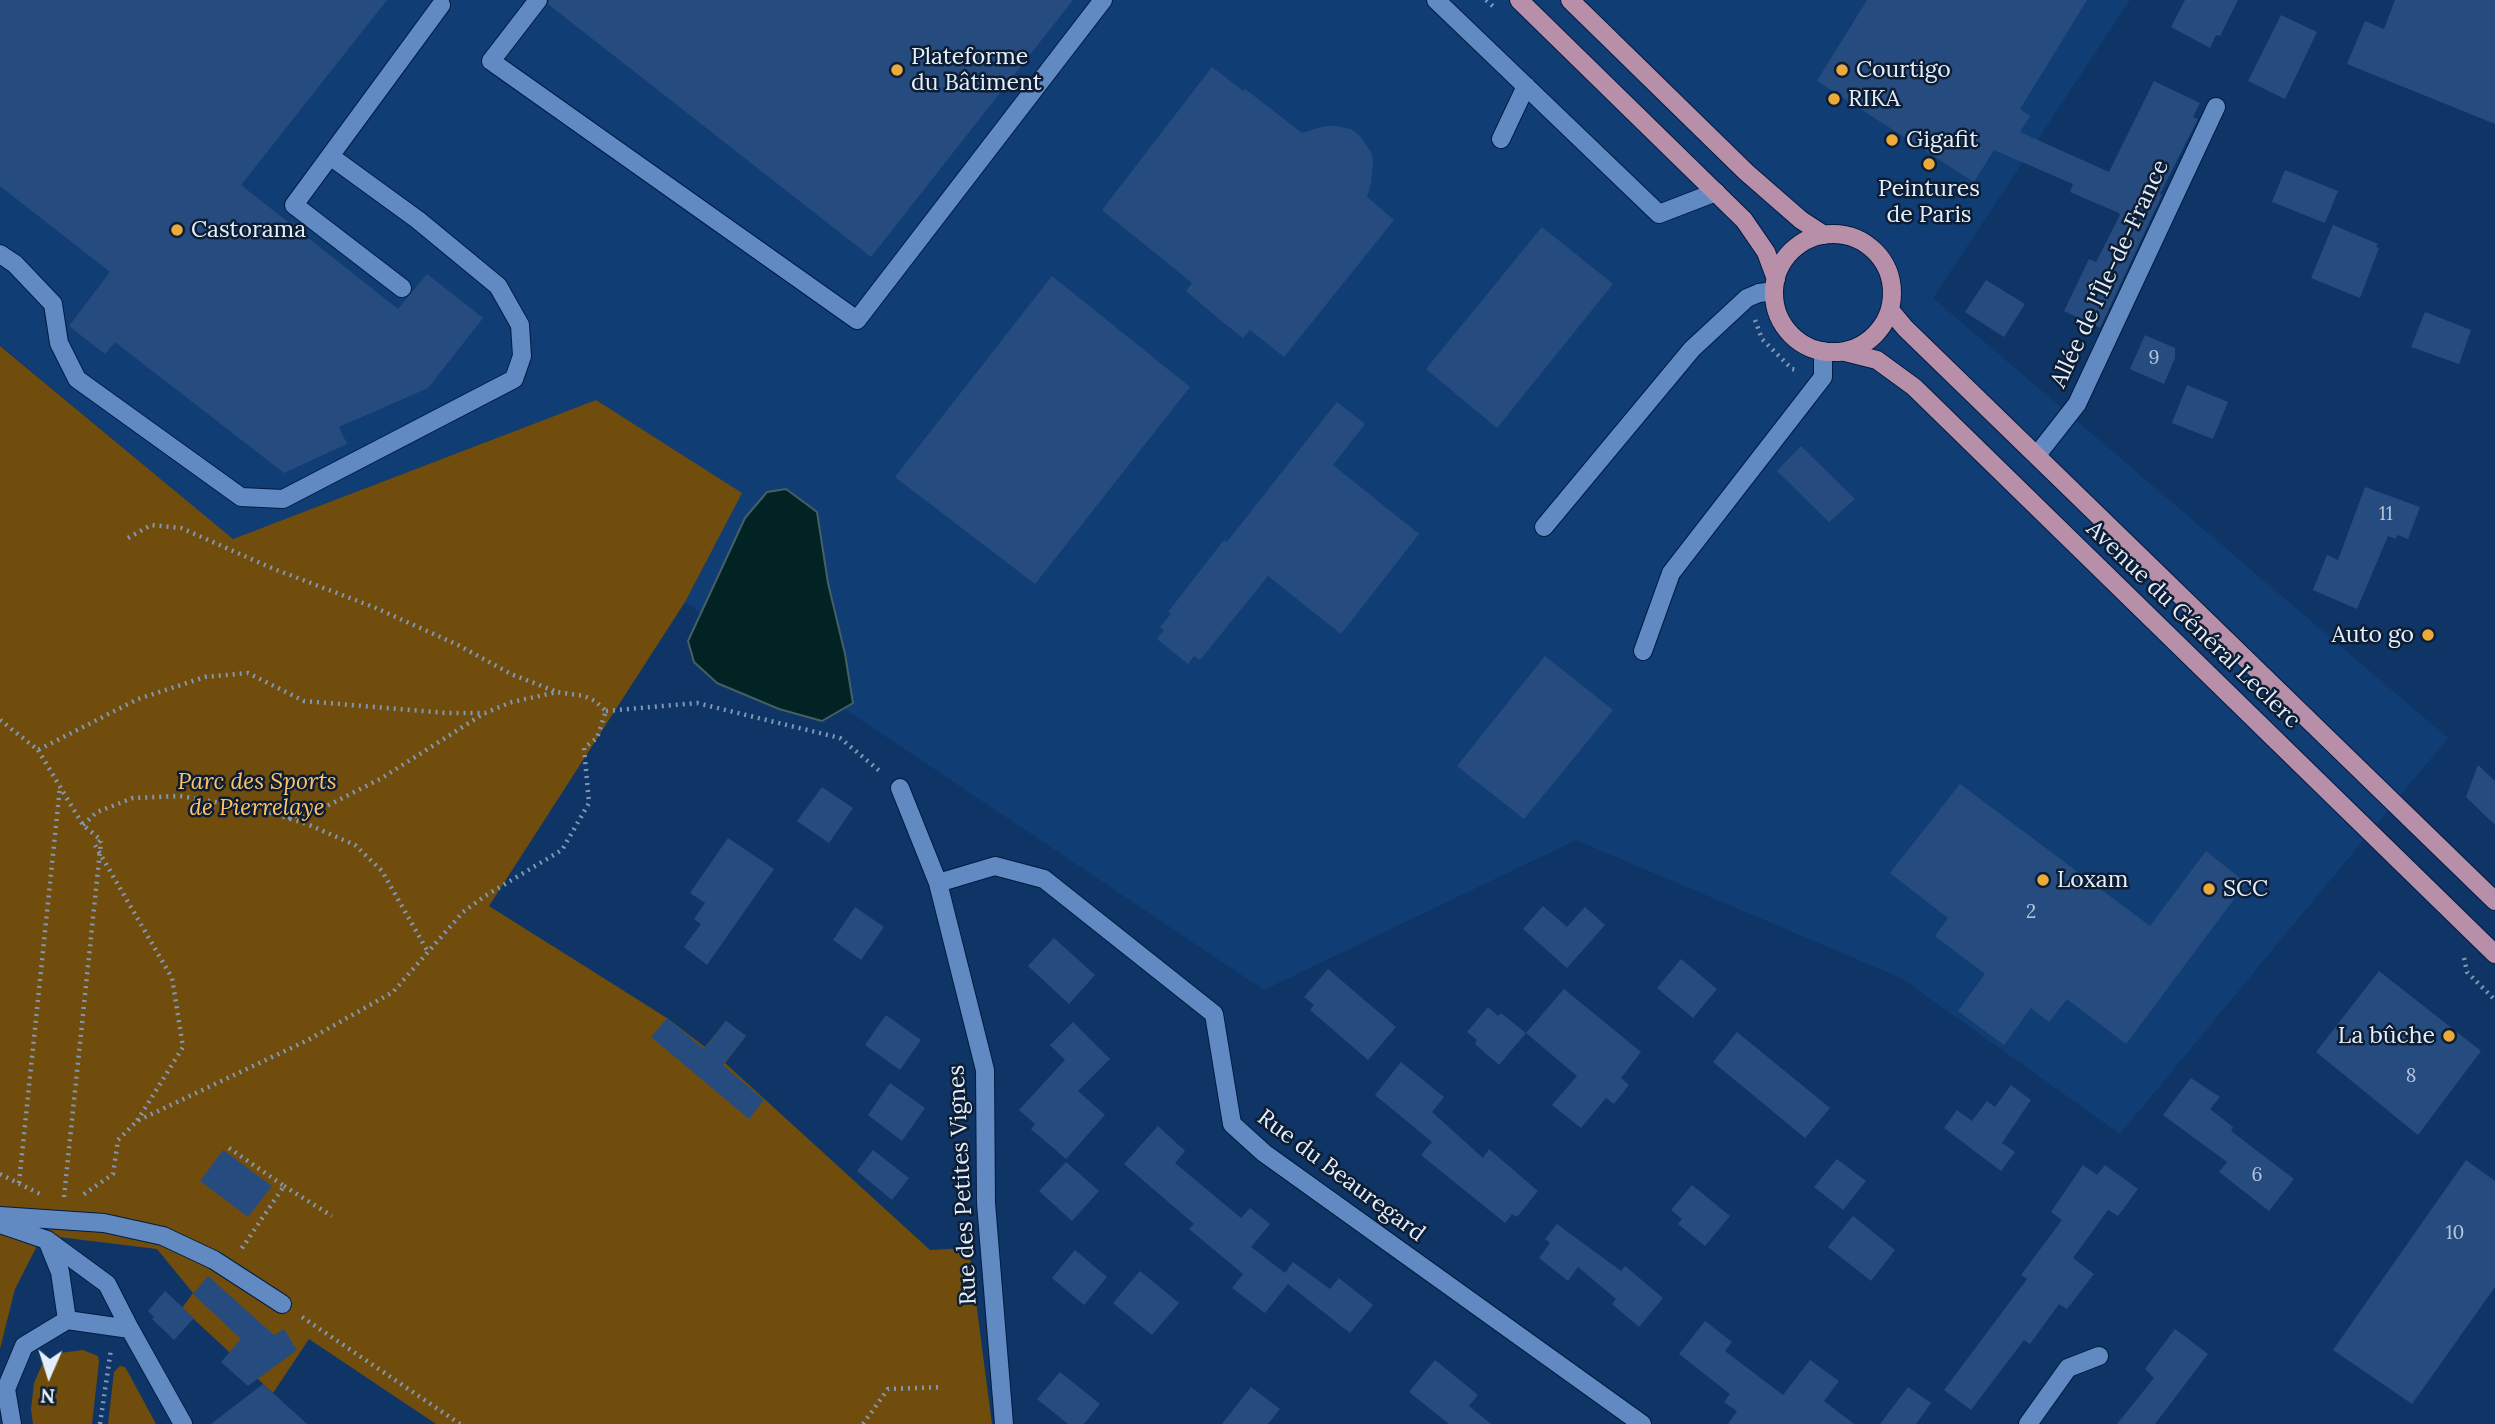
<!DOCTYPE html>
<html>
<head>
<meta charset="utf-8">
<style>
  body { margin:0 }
  #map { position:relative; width:2495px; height:1424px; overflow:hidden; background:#0e3566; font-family:Lora,serif }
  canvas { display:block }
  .north { position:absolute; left:14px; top:1340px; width:70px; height:70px; -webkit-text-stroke:5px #0d1d34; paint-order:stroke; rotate:183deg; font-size:19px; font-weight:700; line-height:28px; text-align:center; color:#e5effb }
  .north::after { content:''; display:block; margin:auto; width:24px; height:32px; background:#e5effb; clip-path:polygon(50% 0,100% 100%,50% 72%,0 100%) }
</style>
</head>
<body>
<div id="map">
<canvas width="2495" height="1424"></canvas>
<div class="north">N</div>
</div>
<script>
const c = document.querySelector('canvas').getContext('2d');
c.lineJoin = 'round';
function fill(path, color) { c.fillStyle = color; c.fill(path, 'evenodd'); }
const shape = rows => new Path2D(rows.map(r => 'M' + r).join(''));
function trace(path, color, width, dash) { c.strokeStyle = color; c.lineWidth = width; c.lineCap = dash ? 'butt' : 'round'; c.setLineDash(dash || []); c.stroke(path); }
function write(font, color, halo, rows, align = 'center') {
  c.font = font + ' Lora,serif'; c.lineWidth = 5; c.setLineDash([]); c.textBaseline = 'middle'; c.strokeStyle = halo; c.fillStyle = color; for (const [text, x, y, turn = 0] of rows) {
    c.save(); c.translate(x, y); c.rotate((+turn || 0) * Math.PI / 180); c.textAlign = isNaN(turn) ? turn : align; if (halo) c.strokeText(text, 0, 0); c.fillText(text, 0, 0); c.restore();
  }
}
const built = shape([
  [0,0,2130,0,1933,298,2448,738,2120,1134,1901,978,1576,840,1264,990,685,602,741,493,596,400,233,539,0,345]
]);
const green = shape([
  [0,346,233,539,596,400,742,493,685,602,489,906,667,1018,705,1047,726,1021,746,1036,725,1063,930,1250,969,1248,992,1424,436,1424,309,1339,273,1393,182,1308,193,1293,157,1249,50,1236,37,1246,15,1289,0,1349],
  [83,1350,98,1356,99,1362,92,1424,33,1424,31,1409,34,1383,42,1365,60,1353],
  [120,1366,125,1367,129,1374,156,1424,108,1424,114,1372]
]);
const water = shape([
  [786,489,817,512,828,583,845,654,853,703,822,721,779,709,717,683,694,662,688,641,745,518,767,492,786,489]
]);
const building = shape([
  [0,0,387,0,241,185,398,309,427,274,483,318,428,388,339,427,347,444,284,473,115,342,105,354,69,326,110,272,0,186],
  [549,0,1073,0,871,257,548,4],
  [1867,0,2087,0,2020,109,2030,116,2020,132,2109,172,2154,81,2200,103,2193,117,2198,119,2160,194,2162,195,2100,328,2064,311,2089,259,2096,262,2120,215,2119,213,2070,192,2073,184,1994,150,1974,182,1817,81],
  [2185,0,2238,0,2220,36,2216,35,2210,48,2171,27],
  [2395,0,2495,0,2495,124,2347,64,2365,21,2384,29],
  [2281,15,2317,32,2285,99,2248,81],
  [1212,67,1243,91,1245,89,1302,133,1325,126,1334,126,1351,129,1360,136,1371,152,1373,161,1371,183,1367,197,1394,220,1284,357,1250,330,1243,338,1219,319,1186,291,1192,283,1102,210],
  [2285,170,2338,191,2325,223,2272,202],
  [2333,225,2378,244,2376,247,2379,248,2360,298,2311,278],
  [1542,227,1613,284,1497,428,1426,369],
  [1052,276,1190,387,1035,584,895,477],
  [1986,280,2025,304,2004,337,1965,312],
  [2425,312,2471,330,2459,364,2411,347],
  [2145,335,2175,348,2175,358,2164,384,2130,369],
  [2187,385,2228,402,2213,439,2172,423],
  [1337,402,1365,424,1333,465,1419,534,1341,634,1268,576,1200,660,1194,656,1188,664,1157,639,1164,630,1160,627,1171,614,1168,612,1224,540,1227,542],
  [1801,446,1855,499,1829,522,1777,471],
  [2365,487,2420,507,2408,539,2397,535,2396,539,2388,536,2357,609,2313,590,2327,555,2338,560],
  [1545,656,1613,710,1524,819,1457,766],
  [2478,765,2495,781,2495,825,2466,797],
  [1960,784,2150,926,2206,851,2246,883,2126,1044,2067,999,2049,1022,2031,1008,2004,1045,1958,1011,1985,974,1935,936,1948,918,1890,873],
  [822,787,853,808,829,843,797,821],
  [728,838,774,869,707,965,684,947,701,924,694,919,705,903,690,893],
  [1543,906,1567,927,1585,907,1605,925,1567,968,1523,929],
  [855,907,884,927,861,960,833,940],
  [1054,938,1095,975,1069,1004,1028,966],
  [1681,959,1717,989,1693,1018,1657,988],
  [1328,969,1396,1027,1368,1060,1310,1010,1314,1005,1304,997],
  [2379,971,2481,1051,2418,1135,2316,1052],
  [1564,989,1641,1052,1621,1078,1629,1085,1614,1104,1606,1098,1581,1128,1552,1105,1577,1076,1526,1033],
  [1488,1007,1498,1016,1501,1013,1526,1033,1499,1065,1475,1044,1477,1040,1467,1032],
  [886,1015,921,1040,900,1070,865,1045],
  [667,1018,704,1049,726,1021,746,1036,723,1065,764,1100,749,1119,651,1037],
  [1073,1022,1110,1059,1078,1091,1105,1115,1066,1159,1031,1129,1035,1124,1019,1110,1065,1060,1050,1045],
  [1737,1032,1830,1108,1805,1138,1713,1062],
  [1401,1062,1444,1097,1432,1112,1483,1158,1489,1149,1538,1191,1517,1217,1512,1214,1505,1223,1421,1155,1432,1142,1375,1095],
  [2191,1078,2220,1097,2210,1109,2233,1127,2231,1131,2294,1179,2269,1211,2219,1172,2227,1162,2163,1115],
  [890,1083,925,1108,902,1141,868,1115],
  [2011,1085,2031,1100,2002,1143,2015,1152,2001,1171,1944,1128,1957,1110,1972,1121,1987,1101,1995,1107],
  [1158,1126,1185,1151,1175,1163,1241,1218,1250,1208,1270,1224,1251,1247,1285,1273,1293,1262,1330,1289,1339,1278,1373,1305,1350,1333,1288,1284,1265,1313,1232,1288,1243,1274,1189,1229,1194,1224,1124,1164],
  [223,1150,272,1186,248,1217,200,1181],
  [873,1150,909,1178,892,1200,857,1171],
  [1837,1159,1866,1181,1843,1210,1814,1187],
  [2466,1160,2495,1181,2495,1287,2412,1404,2333,1350],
  [1066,1162,1099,1191,1072,1221,1039,1191],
  [2083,1165,2097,1175,2105,1165,2138,1189,2118,1216,2108,1210,2073,1258,2094,1274,2067,1309,2059,1304,2030,1344,2024,1340,1971,1410,1944,1390,2027,1279,2021,1275,2062,1220,2051,1212],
  [1692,1185,1730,1216,1705,1246,1678,1224,1682,1219,1671,1210],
  [1853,1216,1895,1250,1871,1281,1828,1247],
  [1557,1224,1621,1271,1625,1266,1663,1298,1639,1327,1612,1304,1616,1299,1578,1267,1568,1281,1539,1258,1550,1243,1545,1239],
  [1075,1250,1107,1277,1084,1305,1052,1278],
  [1140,1271,1179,1303,1152,1335,1113,1303],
  [208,1276,274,1335,284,1329,297,1350,248,1386,221,1362,241,1339,193,1294],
  [165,1291,194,1318,174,1340,152,1319,154,1317,148,1311],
  [1705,1321,1732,1342,1725,1351,1783,1395,1810,1360,1839,1381,1824,1401,1854,1424,1728,1424,1737,1411,1724,1402,1730,1394,1679,1354],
  [2175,1329,2208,1354,2155,1424,2117,1424,2154,1378,2145,1369],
  [1435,1360,1478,1395,1469,1406,1491,1424,1449,1424,1409,1392],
  [1060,1372,1100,1404,1084,1424,1068,1424,1037,1399],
  [263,1384,307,1424,211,1424],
  [1251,1387,1280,1409,1268,1424,1222,1424],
  [1908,1387,1931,1403,1916,1424,1880,1424]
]);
const path = shape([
  [1486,0,1496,9],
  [1755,320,1762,339,1792,369,1798,370],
  [128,538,151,525,181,528,274,569,376,608,458,645,511,674,557,692],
  [606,711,697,703,840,738,882,773],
  [0,720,38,750,138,699,205,677,248,673,304,701,446,713,485,713,512,702,557,692,584,696,595,701,606,711,597,738,584,748,589,803,562,850,485,896,463,912,393,992,308,1040,137,1121,118,1140,113,1174,80,1197],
  [38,750,83,825,101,840,95,845,172,978,183,1047,137,1121],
  [288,818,323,808,382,778,483,714],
  [83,825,97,812,133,798,180,796,261,810,307,824,355,845,382,871,428,952],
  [2464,958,2467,972,2495,1000],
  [229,1148,284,1186,240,1251],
  [0,1174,40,1194],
  [19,1183,60,787],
  [284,1186,332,1216],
  [64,1197,101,841],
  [302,1317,460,1424],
  [100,1424,111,1349],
  [863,1424,888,1389,942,1387]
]);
const minor = shape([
  [538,0,491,61,857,320,1103,0],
  [1436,0,1659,214,1716,192],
  [1501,139,1526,86],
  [0,254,15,264,53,304,59,343,77,379,241,497,283,499,514,379,522,356,520,325,498,286,418,220,330,156],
  [402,288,294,205,441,5],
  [2037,455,2077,404,2216,107],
  [1544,527,1692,349,1747,298,1759,293,1774,291],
  [1643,651,1671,573,1823,377,1823,351],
  [900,788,938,883,985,1070,986,1203,1004,1424],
  [938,883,995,866,1044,879,1214,1014,1232,1124,1264,1153,1642,1424],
  [0,1216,104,1223,163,1236,214,1260,282,1304],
  [0,1224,47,1240,107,1284,130,1329],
  [47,1240,60,1272,67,1320],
  [12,1424,6,1389,24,1346,67,1320,130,1329,183,1424],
  [2028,1424,2068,1368,2099,1356]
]);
const major = shape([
  [1519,0,1744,220,1766,252,1776,279],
  [1570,0,1746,172,1801,220,1824,235],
  '1774 293a59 59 0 1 1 118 0a59 59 0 1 1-118 0Z',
  [1890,310,1905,328,2495,901],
  [1845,352,1877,360,1914,387,2495,954]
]);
const markers = [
  [897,70,7,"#ebaa39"],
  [1842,70,7,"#ebaa39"],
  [1834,99,7,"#ebaa39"],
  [1892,140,7,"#ebaa39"],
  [1929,164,7,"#ebaa39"],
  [177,230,7,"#ebaa39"],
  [2428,635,7,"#ebaa39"],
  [2043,880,7,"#ebaa39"],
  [2209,889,7,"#ebaa39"],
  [2449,1036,7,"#ebaa39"]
];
const numberNames = [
  ["9",2154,359],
  ["11",2386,515],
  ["2",2031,913],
  ["8",2411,1077],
  ["6",2257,1176],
  ["10",2455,1234]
];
const poiNames = [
  ["Plateforme",911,57],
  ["du Bâtiment",911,83],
  ["Courtigo",1856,70],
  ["RIKA",1848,99],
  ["Gigafit",1906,140],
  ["Peintures",1929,189,"center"],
  ["de Paris",1929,215,"center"],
  ["Castorama",191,230],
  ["Auto go",2414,635,"right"],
  ["Loxam",2057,880],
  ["SCC",2223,889],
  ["La bûche",2435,1036,"right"]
];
const streetNames = [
  ["Allée de l'Île-de-France",2110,274,-65],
  ["Avenue du Général Leclerc",2193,625,44],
  ["Rue du Beauregard",1341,1176,37],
  ["Rue des Petites Vignes",963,1185,-93]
];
const parkNames = [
  ["Parc des Sports",257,782],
  ["de Pierrelaye",257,808]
];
fill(built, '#113d75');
fill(green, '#704d0c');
fill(water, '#012324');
trace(water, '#456064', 2);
fill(building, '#264c7f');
trace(minor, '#011c41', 20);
trace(major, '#011c41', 20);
trace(path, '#8198b5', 4.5, [2, 5]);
trace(minor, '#618ac3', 18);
trace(major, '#b78fa9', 18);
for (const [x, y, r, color] of markers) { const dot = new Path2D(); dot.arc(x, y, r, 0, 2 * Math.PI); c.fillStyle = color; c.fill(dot); trace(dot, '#0d1d34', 2.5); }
write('19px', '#b5c6dc', null, numberNames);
write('23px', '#e5effb', '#0d1d34', poiNames, 'left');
write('23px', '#e5effb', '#0d1d34', streetNames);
write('italic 23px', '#fdc368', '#0d1d34', parkNames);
</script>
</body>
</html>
